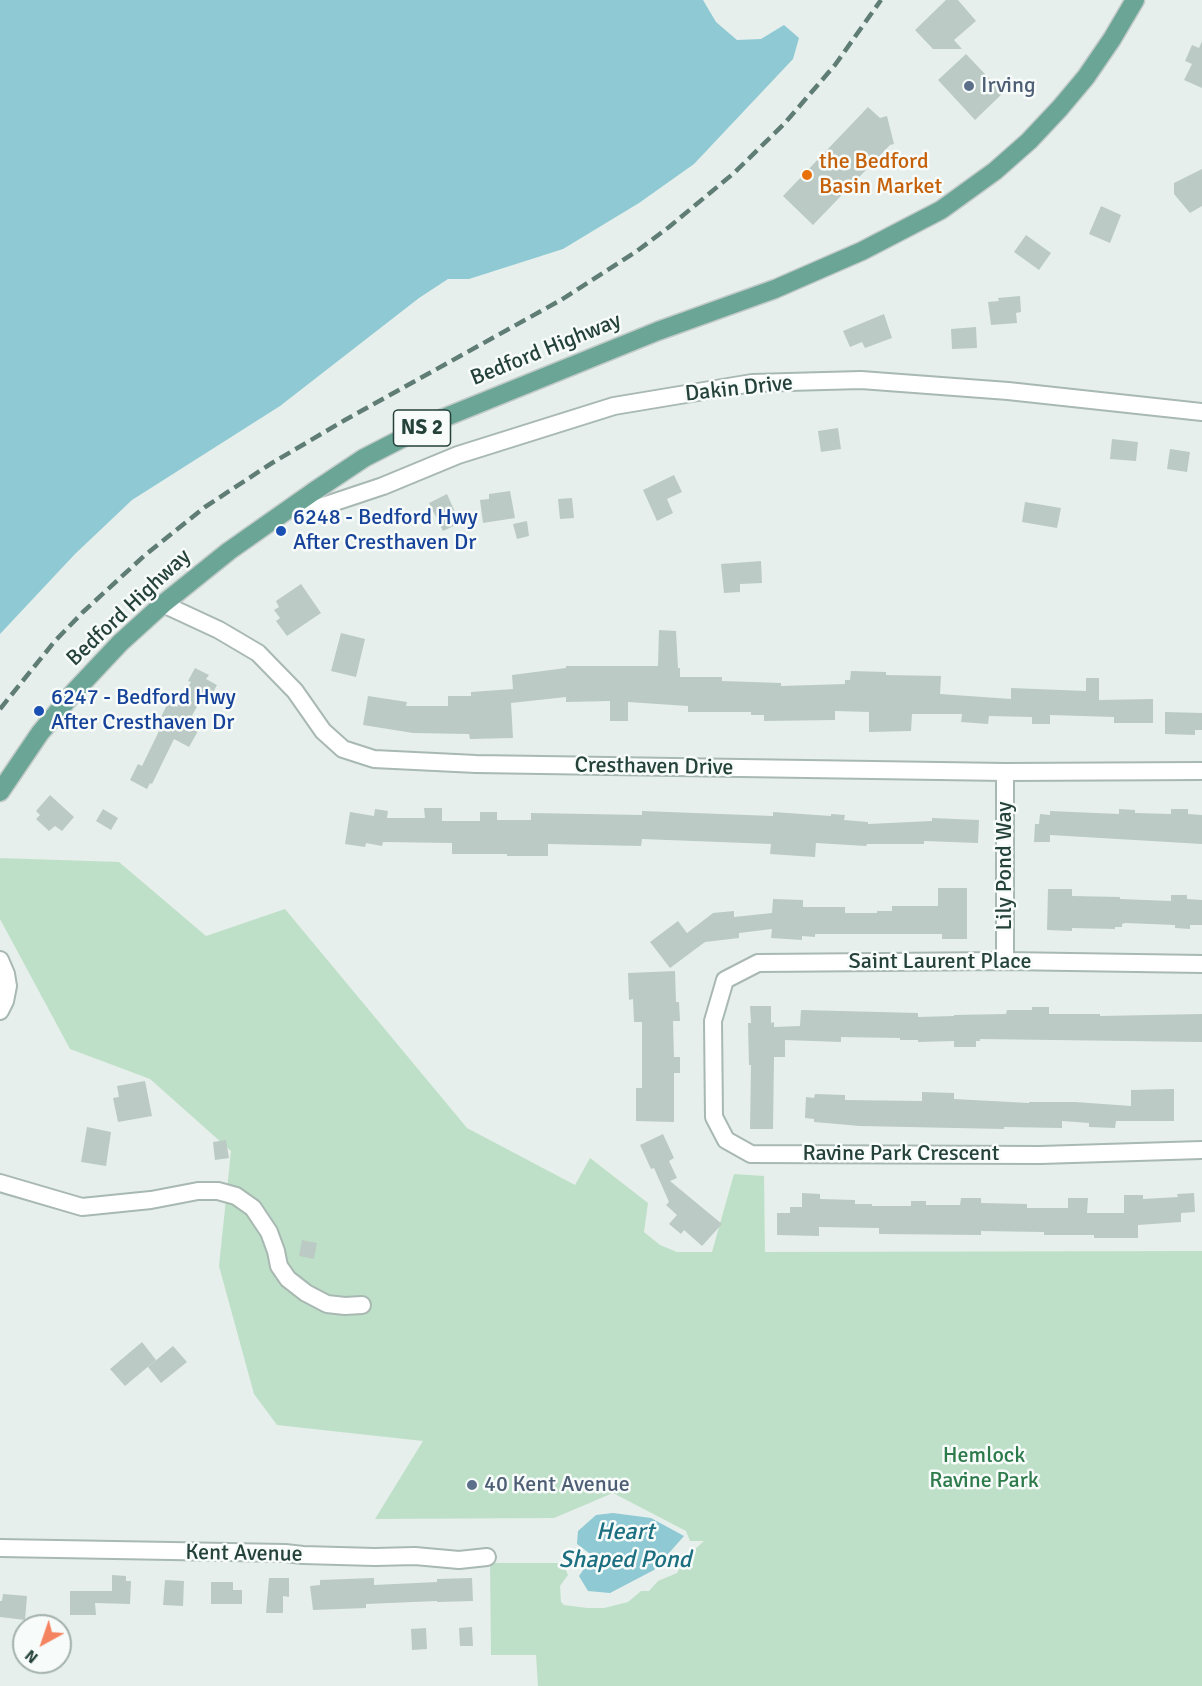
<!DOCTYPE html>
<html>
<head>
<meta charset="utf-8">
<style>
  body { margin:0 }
  #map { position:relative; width:1202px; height:1686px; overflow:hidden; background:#e6efeb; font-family:Signika,sans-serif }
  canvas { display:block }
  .north { position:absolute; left:12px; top:1614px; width:60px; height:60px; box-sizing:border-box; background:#f7fbf9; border:2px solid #a3b1ad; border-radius:50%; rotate:220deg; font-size:16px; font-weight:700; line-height:24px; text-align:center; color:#24423a }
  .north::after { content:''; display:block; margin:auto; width:21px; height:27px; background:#f4845f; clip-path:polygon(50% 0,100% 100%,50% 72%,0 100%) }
</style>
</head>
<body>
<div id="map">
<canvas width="1202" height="1686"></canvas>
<div class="north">N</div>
</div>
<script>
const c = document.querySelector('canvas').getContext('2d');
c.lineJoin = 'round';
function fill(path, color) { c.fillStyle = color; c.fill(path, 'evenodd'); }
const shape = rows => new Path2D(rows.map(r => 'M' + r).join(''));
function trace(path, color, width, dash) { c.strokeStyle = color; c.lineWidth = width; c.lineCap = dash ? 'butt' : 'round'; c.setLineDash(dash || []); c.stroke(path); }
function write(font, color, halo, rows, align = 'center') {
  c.font = font + ' Signika,sans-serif'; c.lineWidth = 5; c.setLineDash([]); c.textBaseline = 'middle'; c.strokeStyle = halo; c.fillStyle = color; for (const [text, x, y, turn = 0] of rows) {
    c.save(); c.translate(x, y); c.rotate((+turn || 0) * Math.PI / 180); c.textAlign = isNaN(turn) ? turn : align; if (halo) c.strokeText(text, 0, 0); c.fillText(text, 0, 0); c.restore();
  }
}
const green = shape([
  [0,858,119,862,206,936,285,909,467,1128,575,1185,590,1158,648,1203,644,1232,660,1245,677,1252,712,1252,734,1174,764,1176,765,1252,1202,1251,1202,1686,538,1686,536,1655,491,1655,490,1563,558,1563,565,1568,568,1575,560,1586,561,1602,564,1605,587,1608,604,1608,628,1602,641,1591,649,1591,658,1581,677,1573,684,1559,704,1541,690,1541,686,1531,613,1493,554,1518,375,1519,423,1441,277,1425,254,1394,219,1266,231,1151,150,1079,70,1049,0,919]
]);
const water = shape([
  [0,0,703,0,716,22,737,40,761,39,784,25,799,38,793,59,694,164,639,203,563,249,469,279,448,279,419,298,280,406,132,500,75,554,0,634],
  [613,1513,651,1518,684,1536,654,1570,610,1593,588,1591,579,1576,593,1556,577,1544,578,1531,596,1515]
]);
const building = shape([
  [946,0,958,0,976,21,954,40,962,49,933,49,915,30],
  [1202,41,1202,88,1184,80,1192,64,1185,61,1192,45,1199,48],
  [966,54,1003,93,975,120,938,80],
  [868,107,880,118,887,116,894,144,890,145,813,225,783,196],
  [1202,169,1202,206,1190,213,1174,194,1174,183],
  [1101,206,1121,215,1110,243,1089,234],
  [1026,235,1051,253,1039,270,1014,252],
  [1020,296,1021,312,1016,313,1017,323,991,325,988,302,999,301,998,298],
  [884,314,892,338,865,348,862,342,850,347,843,331],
  [976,327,977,348,952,349,951,329],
  [838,428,841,449,821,452,818,431],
  [1112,439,1138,442,1136,461,1110,459],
  [1170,449,1190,452,1187,472,1167,469],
  [674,475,682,492,667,499,673,513,657,521,643,490],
  [510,491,515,518,483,523,480,500,489,499,489,494],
  [447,494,460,523,443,531,429,503],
  [572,498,574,518,560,519,558,499],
  [1025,502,1061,508,1057,528,1022,522],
  [527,521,529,536,517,539,513,524],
  [761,561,762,583,740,584,740,592,724,593,721,564],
  [301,584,321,613,287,636,276,621,280,618,274,610,279,607,276,601],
  [659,630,676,631,678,668,680,668,680,677,722,677,722,681,781,683,781,686,845,684,845,680,850,680,851,671,886,672,886,675,941,676,940,694,1011,699,1011,688,1086,691,1086,678,1099,678,1099,700,1153,699,1153,723,1114,723,1114,717,1050,715,1050,724,1032,724,1032,717,989,716,988,724,961,722,962,714,912,714,911,731,869,732,869,712,835,711,835,720,764,721,764,715,751,715,751,712,688,712,688,706,628,702,628,721,610,721,610,701,566,702,566,697,511,703,513,738,470,739,469,734,413,733,363,725,368,696,407,702,406,706,448,706,448,696,471,696,471,692,513,689,512,675,566,668,566,666,658,666],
  [341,633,365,639,356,677,331,671],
  [195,668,209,675,206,679,217,685,207,703,201,699,187,725,198,731,189,747,174,739,152,784,150,783,147,789,130,780,138,764,142,766,159,731,155,729,168,703,177,707,191,682,188,681],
  [1165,712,1202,713,1202,730,1195,730,1195,735,1165,734],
  [50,795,74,817,62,831,55,826,49,831,36,819,40,815,36,811],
  [424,808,442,808,442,821,480,821,480,812,497,812,497,820,531,820,531,813,642,815,642,811,773,816,773,812,831,816,831,814,845,815,844,820,868,822,868,824,932,821,932,818,979,820,978,843,924,841,924,844,867,844,866,846,816,843,815,857,770,854,771,844,642,839,641,846,548,844,548,856,507,856,507,854,452,854,452,843,383,842,382,846,366,843,365,847,345,844,350,812,374,816,375,809,388,811,387,818,425,818],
  [103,809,118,818,111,830,96,821],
  [1119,809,1135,810,1135,813,1171,814,1171,809,1188,809,1188,814,1202,815,1202,844,1050,835,1050,842,1034,842,1035,824,1039,824,1040,814,1050,815,1050,811,1119,814],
  [938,888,967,888,967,939,942,939,942,934,815,934,815,937,802,936,802,940,771,938,772,929,739,933,739,938,705,942,670,968,650,942,678,921,687,933,713,913,734,911,734,917,772,913,773,899,803,900,803,907,845,907,845,913,877,913,877,911,892,911,892,906,938,906],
  [1048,889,1072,889,1072,896,1120,897,1120,899,1171,901,1171,895,1187,895,1187,899,1202,900,1202,925,1190,925,1190,929,1175,928,1175,925,1125,923,1122,924,1122,927,1115,927,1115,929,1072,928,1072,931,1047,930],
  [675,971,676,1002,679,1002,680,1021,673,1021,674,1057,680,1057,680,1073,674,1073,674,1122,636,1121,636,1088,642,1088,642,1022,634,1022,633,999,629,1000,628,973],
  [750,1006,771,1006,771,1023,774,1022,774,1027,800,1026,801,1010,918,1013,918,1017,954,1016,954,1015,1006,1014,1007,1010,1032,1010,1032,1007,1049,1007,1049,1014,1100,1014,1100,1016,1202,1014,1202,1042,980,1039,980,1041,976,1041,976,1047,954,1047,954,1041,918,1042,918,1040,900,1040,900,1038,841,1037,841,1042,785,1040,785,1057,774,1057,773,1129,750,1129,751,1065,749,1065,748,1023,751,1023],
  [145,1081,152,1116,118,1122,113,1098,119,1097,117,1086],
  [1174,1089,1174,1121,1116,1121,1115,1128,1089,1127,1089,1123,1062,1121,1062,1128,1004,1127,1004,1129,860,1126,814,1122,814,1119,805,1118,806,1097,814,1098,815,1094,845,1095,845,1100,922,1101,922,1092,954,1093,954,1099,1029,1103,1029,1102,1075,1102,1131,1106,1131,1090],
  [87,1127,111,1132,106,1166,81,1162],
  [663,1134,674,1158,669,1161,677,1178,670,1181,722,1224,702,1246,684,1230,681,1234,669,1224,677,1215,666,1205,669,1202,654,1168,651,1169,640,1145],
  [226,1140,229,1158,215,1160,213,1142],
  [802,1193,820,1194,820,1199,855,1200,855,1204,872,1204,872,1206,911,1206,911,1201,926,1201,926,1205,960,1205,961,1198,981,1198,981,1203,1027,1204,1027,1208,1068,1208,1068,1198,1088,1198,1087,1213,1124,1213,1124,1195,1143,1195,1143,1199,1178,1197,1177,1194,1194,1193,1195,1212,1181,1213,1181,1222,1138,1225,1138,1238,1094,1238,1094,1235,1044,1235,1044,1232,981,1231,981,1235,879,1234,879,1228,819,1227,819,1236,777,1235,777,1213,790,1213,790,1207,802,1207],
  [302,1240,317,1243,314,1259,299,1256],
  [142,1342,156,1360,125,1386,110,1369],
  [173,1346,187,1362,161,1383,148,1367],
  [112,1575,126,1576,126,1581,131,1581,130,1604,95,1603,96,1615,70,1615,70,1591,112,1591],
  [269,1578,289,1578,289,1597,283,1596,283,1613,266,1613],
  [374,1578,374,1585,437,1582,437,1579,472,1578,473,1601,437,1602,437,1601,366,1604,366,1608,313,1610,310,1586,320,1585,320,1580],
  [165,1580,184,1581,183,1606,163,1605],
  [211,1582,233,1582,233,1590,242,1590,242,1604,211,1604],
  [3,1594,27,1596,25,1620,0,1617,0,1601,2,1601],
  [472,1627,473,1646,460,1646,459,1628],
  [426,1628,427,1649,412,1650,411,1629]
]);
const minor = shape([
  [292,507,314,509,383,486,458,455,614,406,752,383,861,380,1008,391,1202,412],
  [163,604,219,630,258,653,295,691,323,731,343,749,374,759,476,764,1005,772,1202,771],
  [1005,772,1005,961],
  [0,960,6,974,8,986,5,1001,0,1011],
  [1202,964,1005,961,758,963,725,980,713,1021,714,1117,726,1140,751,1154,1040,1155,1202,1150],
  [0,1183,82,1207,151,1200,198,1191,218,1191,236,1196,253,1208,269,1232,276,1251,279,1266,288,1279,306,1293,327,1304,345,1306,362,1305],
  [0,1548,285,1553,303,1555,375,1557,415,1556,459,1560,487,1557]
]);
const major = shape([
  [0,792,40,733,74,692,120,643,163,604,229,551,313,492,364,458,436,421,658,331,775,289,862,251,941,210,995,171,1029,141,1060,108,1086,77,1112,39,1135,0]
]);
const rail = shape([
  [0,709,55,641,83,612,144,556,205,507,272,463,345,420,561,300,637,251,669,227,734,173,784,124,835,65,881,0]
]);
const markers = [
  [969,86,6,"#5c6f8a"],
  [807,175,6,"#e8710a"],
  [281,531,6,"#1a4fb4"],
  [39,711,6,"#1a4fb4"],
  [472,1485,6,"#5c6f8a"]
];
const shields = [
  [422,428,57]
];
const shieldNames = [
  ["NS 2",422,428]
];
const serviceNames = [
  ["Irving",981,86],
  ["40 Kent Avenue",484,1485]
];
const foodNames = [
  ["the Bedford",819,162],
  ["Basin Market",819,187]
];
const streetNames = [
  ["Bedford Highway",546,350,-22],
  ["Dakin Drive",739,389,-6],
  ["Bedford Highway",129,608,-43],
  ["Cresthaven Drive",654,767,1],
  ["Lily Pond Way",1005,866,-90],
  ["Saint Laurent Place",940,962],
  ["Ravine Park Crescent",901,1154],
  ["Kent Avenue",244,1554,1]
];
const transitNames = [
  ["6248 - Bedford Hwy",293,518],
  ["After Cresthaven Dr",293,543],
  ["6247 - Bedford Hwy",51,698],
  ["After Cresthaven Dr",51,723]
];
const parkNames = [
  ["Hemlock",984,1456],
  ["Ravine Park",984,1481]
];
const waterNames = [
  ["Heart",625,1533],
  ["Shaped Pond",625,1561]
];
fill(green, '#bfe0c8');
fill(water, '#8ec9d4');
fill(building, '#bbcac4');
trace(minor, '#a8b8b2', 20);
trace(major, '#c2cac8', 21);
trace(minor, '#fff', 16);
trace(major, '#6aa596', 18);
trace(rail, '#5f7d75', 4.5, [12, 6]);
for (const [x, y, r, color] of markers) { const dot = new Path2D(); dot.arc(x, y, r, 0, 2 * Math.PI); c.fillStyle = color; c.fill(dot); trace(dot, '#f7fbf9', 2); }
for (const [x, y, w] of shields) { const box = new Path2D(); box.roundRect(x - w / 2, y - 18, w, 36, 4.5); c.fillStyle = '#f7fbf9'; c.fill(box); trace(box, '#24423a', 1.5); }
write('bold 21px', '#24423a', null, shieldNames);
write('22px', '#4e5e75', '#f7fbf9', serviceNames, 'left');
write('22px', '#c56008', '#f7fbf9', foodNames, 'left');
write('22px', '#24423a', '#f7fbf9', streetNames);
write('22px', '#164399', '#f7fbf9', transitNames, 'left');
write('22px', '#2d7a4b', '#f7fbf9', parkNames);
write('italic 24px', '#1c6f80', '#f7fbf9', waterNames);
</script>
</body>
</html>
